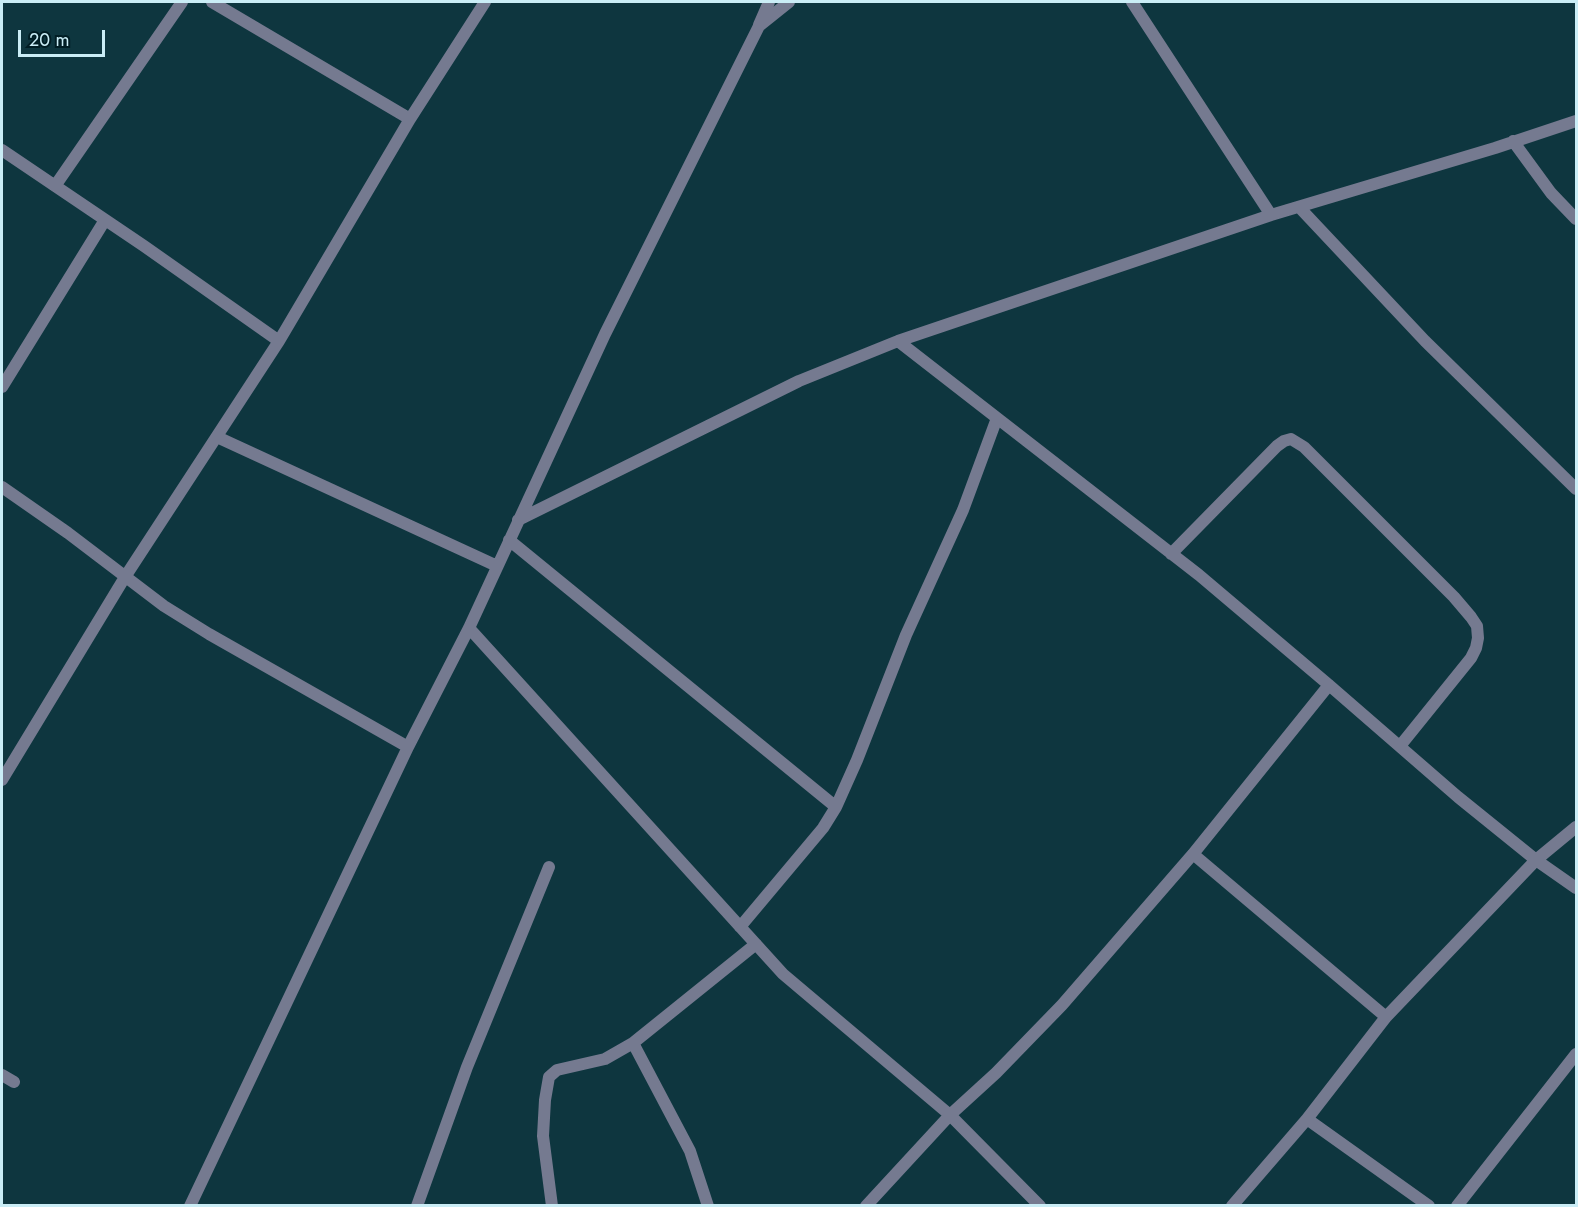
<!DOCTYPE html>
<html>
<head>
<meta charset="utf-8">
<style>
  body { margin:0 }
  #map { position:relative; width:1578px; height:1207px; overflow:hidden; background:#0e363f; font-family:Jost,sans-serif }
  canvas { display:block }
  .frame { position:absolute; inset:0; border:3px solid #caedf6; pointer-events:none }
  .scale { position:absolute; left:18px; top:30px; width:87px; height:27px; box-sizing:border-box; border:3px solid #caedf6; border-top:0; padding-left:8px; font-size:18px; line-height:21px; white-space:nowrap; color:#caedf6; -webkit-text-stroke:4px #001d24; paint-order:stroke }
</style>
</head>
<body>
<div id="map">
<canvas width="1578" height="1207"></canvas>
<div class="frame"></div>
<div class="scale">20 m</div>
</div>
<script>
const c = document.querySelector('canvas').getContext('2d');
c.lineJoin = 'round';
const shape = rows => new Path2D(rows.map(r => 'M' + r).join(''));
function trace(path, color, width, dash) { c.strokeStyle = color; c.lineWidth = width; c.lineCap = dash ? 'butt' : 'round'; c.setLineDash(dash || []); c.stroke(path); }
const street = shape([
  [212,2,410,119],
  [1132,2,1271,215],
  [759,25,769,2],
  [1513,141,1551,193,1576,219],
  [2,150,144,246,279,341],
  [55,186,182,2],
  [1299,207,1425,341,1576,489],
  [898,341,1199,575,1329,685,1458,797,1536,860,1576,888],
  [2,387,105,220],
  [217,437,497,566],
  [2,487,68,533,164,606,209,634,408,747],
  [518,520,799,381,898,341,1271,215,1495,148,1576,121],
  [509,540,836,807],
  [1171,554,1277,446,1284,441,1291,439,1304,447,1454,597,1471,617,1477,626,1478,638,1476,648,1471,658,1400,746],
  [469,628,783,974,950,1115,1040,1206],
  [2,780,125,577,279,341,410,119,485,2],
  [1193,854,1386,1017],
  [740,927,823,828,836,807,857,760,906,635,963,510,997,418],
  [633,1043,690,1151,708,1206],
  [2,1075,14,1082],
  [1307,1119,1429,1206],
  [190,1206,408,747,469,628,605,334,759,26,789,2],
  [417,1206,467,1067,549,867],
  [552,1206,543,1136,545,1100,549,1077,557,1070,605,1059,633,1043,756,944],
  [866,1206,950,1115,996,1073,1062,1005,1193,854,1329,685],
  [1232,1206,1307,1119,1386,1017,1536,860,1576,827],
  [1457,1206,1576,1054]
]);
trace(street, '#757a90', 12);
</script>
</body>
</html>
